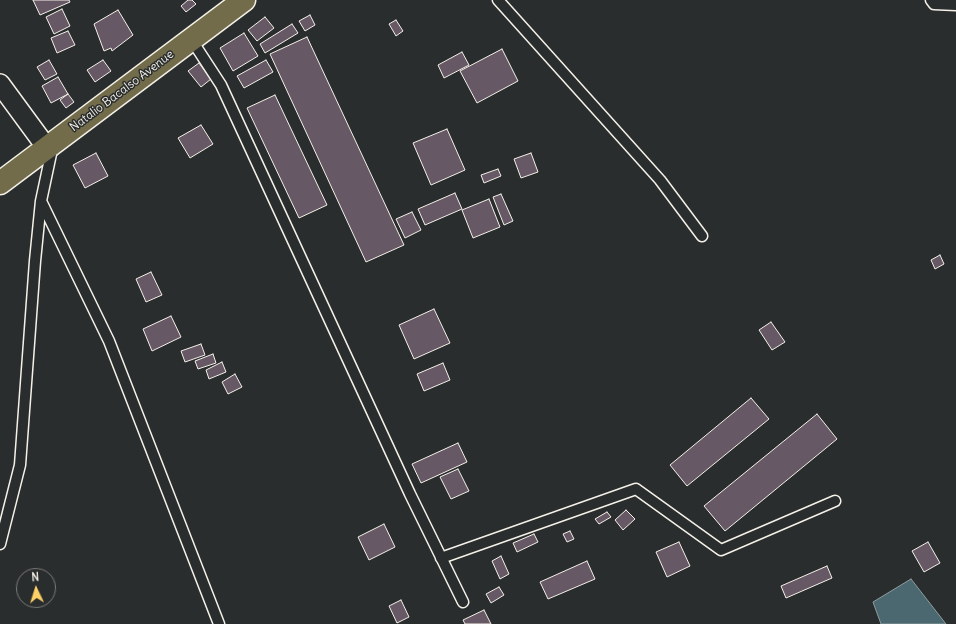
<!DOCTYPE html>
<html>
<head>
<meta charset="utf-8">
<style>
  body { margin:0 }
  #map { position:relative; width:956px; height:624px; overflow:hidden; background:#2a2d2e; font-family:Delius,sans-serif }
  canvas { display:block }
  .north { position:absolute; left:16px; top:568px; width:40px; height:40px; box-sizing:border-box; background:#2a2d2e; border:1px solid #7b7b78; border-radius:50%; rotate:356deg; font-size:11px; font-weight:700; line-height:16px; text-align:center; color:#f4f1e8 }
  .north::after { content:''; display:block; margin:auto; width:14px; height:18px; background:#ffd166; clip-path:polygon(50% 0,100% 100%,50% 72%,0 100%) }
</style>
</head>
<body>
<div id="map">
<canvas width="956" height="624"></canvas>
<div class="north">N</div>
</div>
<script>
const c = document.querySelector('canvas').getContext('2d');
c.lineJoin = 'round';
function fill(path, color) { c.fillStyle = color; c.fill(path, 'evenodd'); }
const shape = rows => new Path2D(rows.map(r => 'M' + r).join(''));
function trace(path, color, width, dash) { c.strokeStyle = color; c.lineWidth = width; c.lineCap = dash ? 'butt' : 'round'; c.setLineDash(dash || []); c.stroke(path); }
function write(font, color, halo, rows, align = 'center') {
  c.font = font + ' Delius,sans-serif'; c.lineWidth = 3; c.setLineDash([]); c.textBaseline = 'middle'; c.strokeStyle = halo; c.fillStyle = color; for (const [text, x, y, turn = 0] of rows) {
    c.save(); c.translate(x, y); c.rotate((+turn || 0) * Math.PI / 180); c.textAlign = isNaN(turn) ? turn : align; if (halo) c.strokeText(text, 0, 0); c.fillText(text, 0, 0); c.restore();
  }
}
const water = shape([
  [911,579,946,624,881,624,873,602,911,579]
]);
const building = shape([
  [33,0,69,0,70,2,40,15,33,0],
  [188,0,192,0,196,4,186,12,181,6,188,0],
  [62,9,70,26,54,34,46,17,62,9],
  [118,10,133,35,112,51,111,48,104,51,94,24,118,10],
  [310,15,315,25,305,31,299,21,310,15],
  [265,17,274,28,257,41,248,30,265,17],
  [396,20,403,31,396,36,389,24,396,20],
  [292,24,298,33,265,53,260,44,292,24],
  [68,31,75,45,57,53,51,38,68,31],
  [244,33,258,56,233,71,220,48,244,33],
  [307,37,404,245,366,262,270,54,307,37],
  [502,49,518,81,477,103,460,71,502,49],
  [462,52,469,65,444,78,438,65,462,52],
  [49,60,57,74,45,80,37,67,49,60],
  [103,60,111,71,95,82,87,70,103,60],
  [266,60,273,72,244,88,237,76,266,60],
  [199,63,211,79,201,87,188,71,199,63],
  [58,77,68,94,51,103,42,86,58,77],
  [68,94,74,102,66,108,60,100,68,94],
  [275,95,327,205,299,218,247,108,275,95],
  [201,125,213,144,190,158,178,138,201,125],
  [447,129,465,170,431,185,413,143,447,129],
  [96,153,108,176,85,188,73,165,96,153],
  [531,153,538,172,521,178,514,159,531,153],
  [498,169,501,176,484,183,481,175,498,169],
  [455,193,462,209,425,225,418,209,455,193],
  [501,194,513,221,504,225,493,197,501,194],
  [489,199,500,227,473,238,462,210,489,199],
  [412,212,421,230,405,238,396,219,412,212],
  [940,255,944,264,935,269,931,260,940,255],
  [151,272,162,295,146,302,136,279,151,272],
  [434,309,450,343,414,359,399,325,434,309],
  [171,316,181,337,152,351,143,329,171,316],
  [771,322,785,342,772,350,759,330,771,322],
  [201,344,205,355,185,362,181,351,201,344],
  [213,354,216,363,198,369,195,361,213,354],
  [222,362,226,372,209,379,206,370,222,362],
  [443,363,450,380,424,391,417,374,443,363],
  [235,374,242,387,228,394,222,382,235,374],
  [751,398,769,419,687,486,670,465,751,398],
  [817,414,837,439,725,531,704,506,817,414],
  [458,443,467,462,421,483,412,464,458,443],
  [458,469,469,491,451,499,440,477,458,469],
  [626,510,635,519,623,530,615,520,626,510],
  [607,512,611,517,599,524,595,519,607,512],
  [384,524,395,547,369,560,358,537,384,524],
  [570,531,574,539,567,542,563,534,570,531],
  [534,534,538,542,517,552,513,543,534,534],
  [679,542,690,566,667,577,656,552,679,542],
  [928,542,940,563,924,572,912,551,928,542],
  [501,556,509,574,500,579,492,561,501,556],
  [587,561,595,579,548,599,540,582,587,561],
  [827,566,832,578,786,598,781,586,827,566],
  [499,587,504,595,491,603,486,594,499,587],
  [401,600,409,617,397,623,389,606,401,600],
  [484,610,491,624,465,624,463,620,484,610]
]);
const service = shape([
  [498,0,660,180,702,236],
  [931,0,934,4,956,5],
  [191,39,221,85,410,494,463,602],
  [41,201,109,341,219,624],
  [0,544,20,465,35,261,41,201,51,154,47,148],
  [441,558,636,489,721,550,835,501]
]);
const minor = shape([
  [0,84,47,148]
]);
const trunk = shape([
  [0,183,244,0]
]);
const streetNames = [
  ["Natalio Bacalso Avenue",122,91,-37]
];
fill(water, '#4b676f');
trace(water, '#8f9e9f', 1);
fill(building, '#665865');
trace(building, '#f4f1e8', 1);
trace(service, '#f4f1e8', 13);
trace(minor, '#f4f1e8', 22);
trace(trunk, '#f4f1e8', 25);
trace(service, '#2a2d2e', 10);
trace(minor, '#2a2d2e', 19);
trace(trunk, '#736c4b', 22);
write('12px', '#f4f1e8', '#2a2d2e', streetNames);
</script>
</body>
</html>
